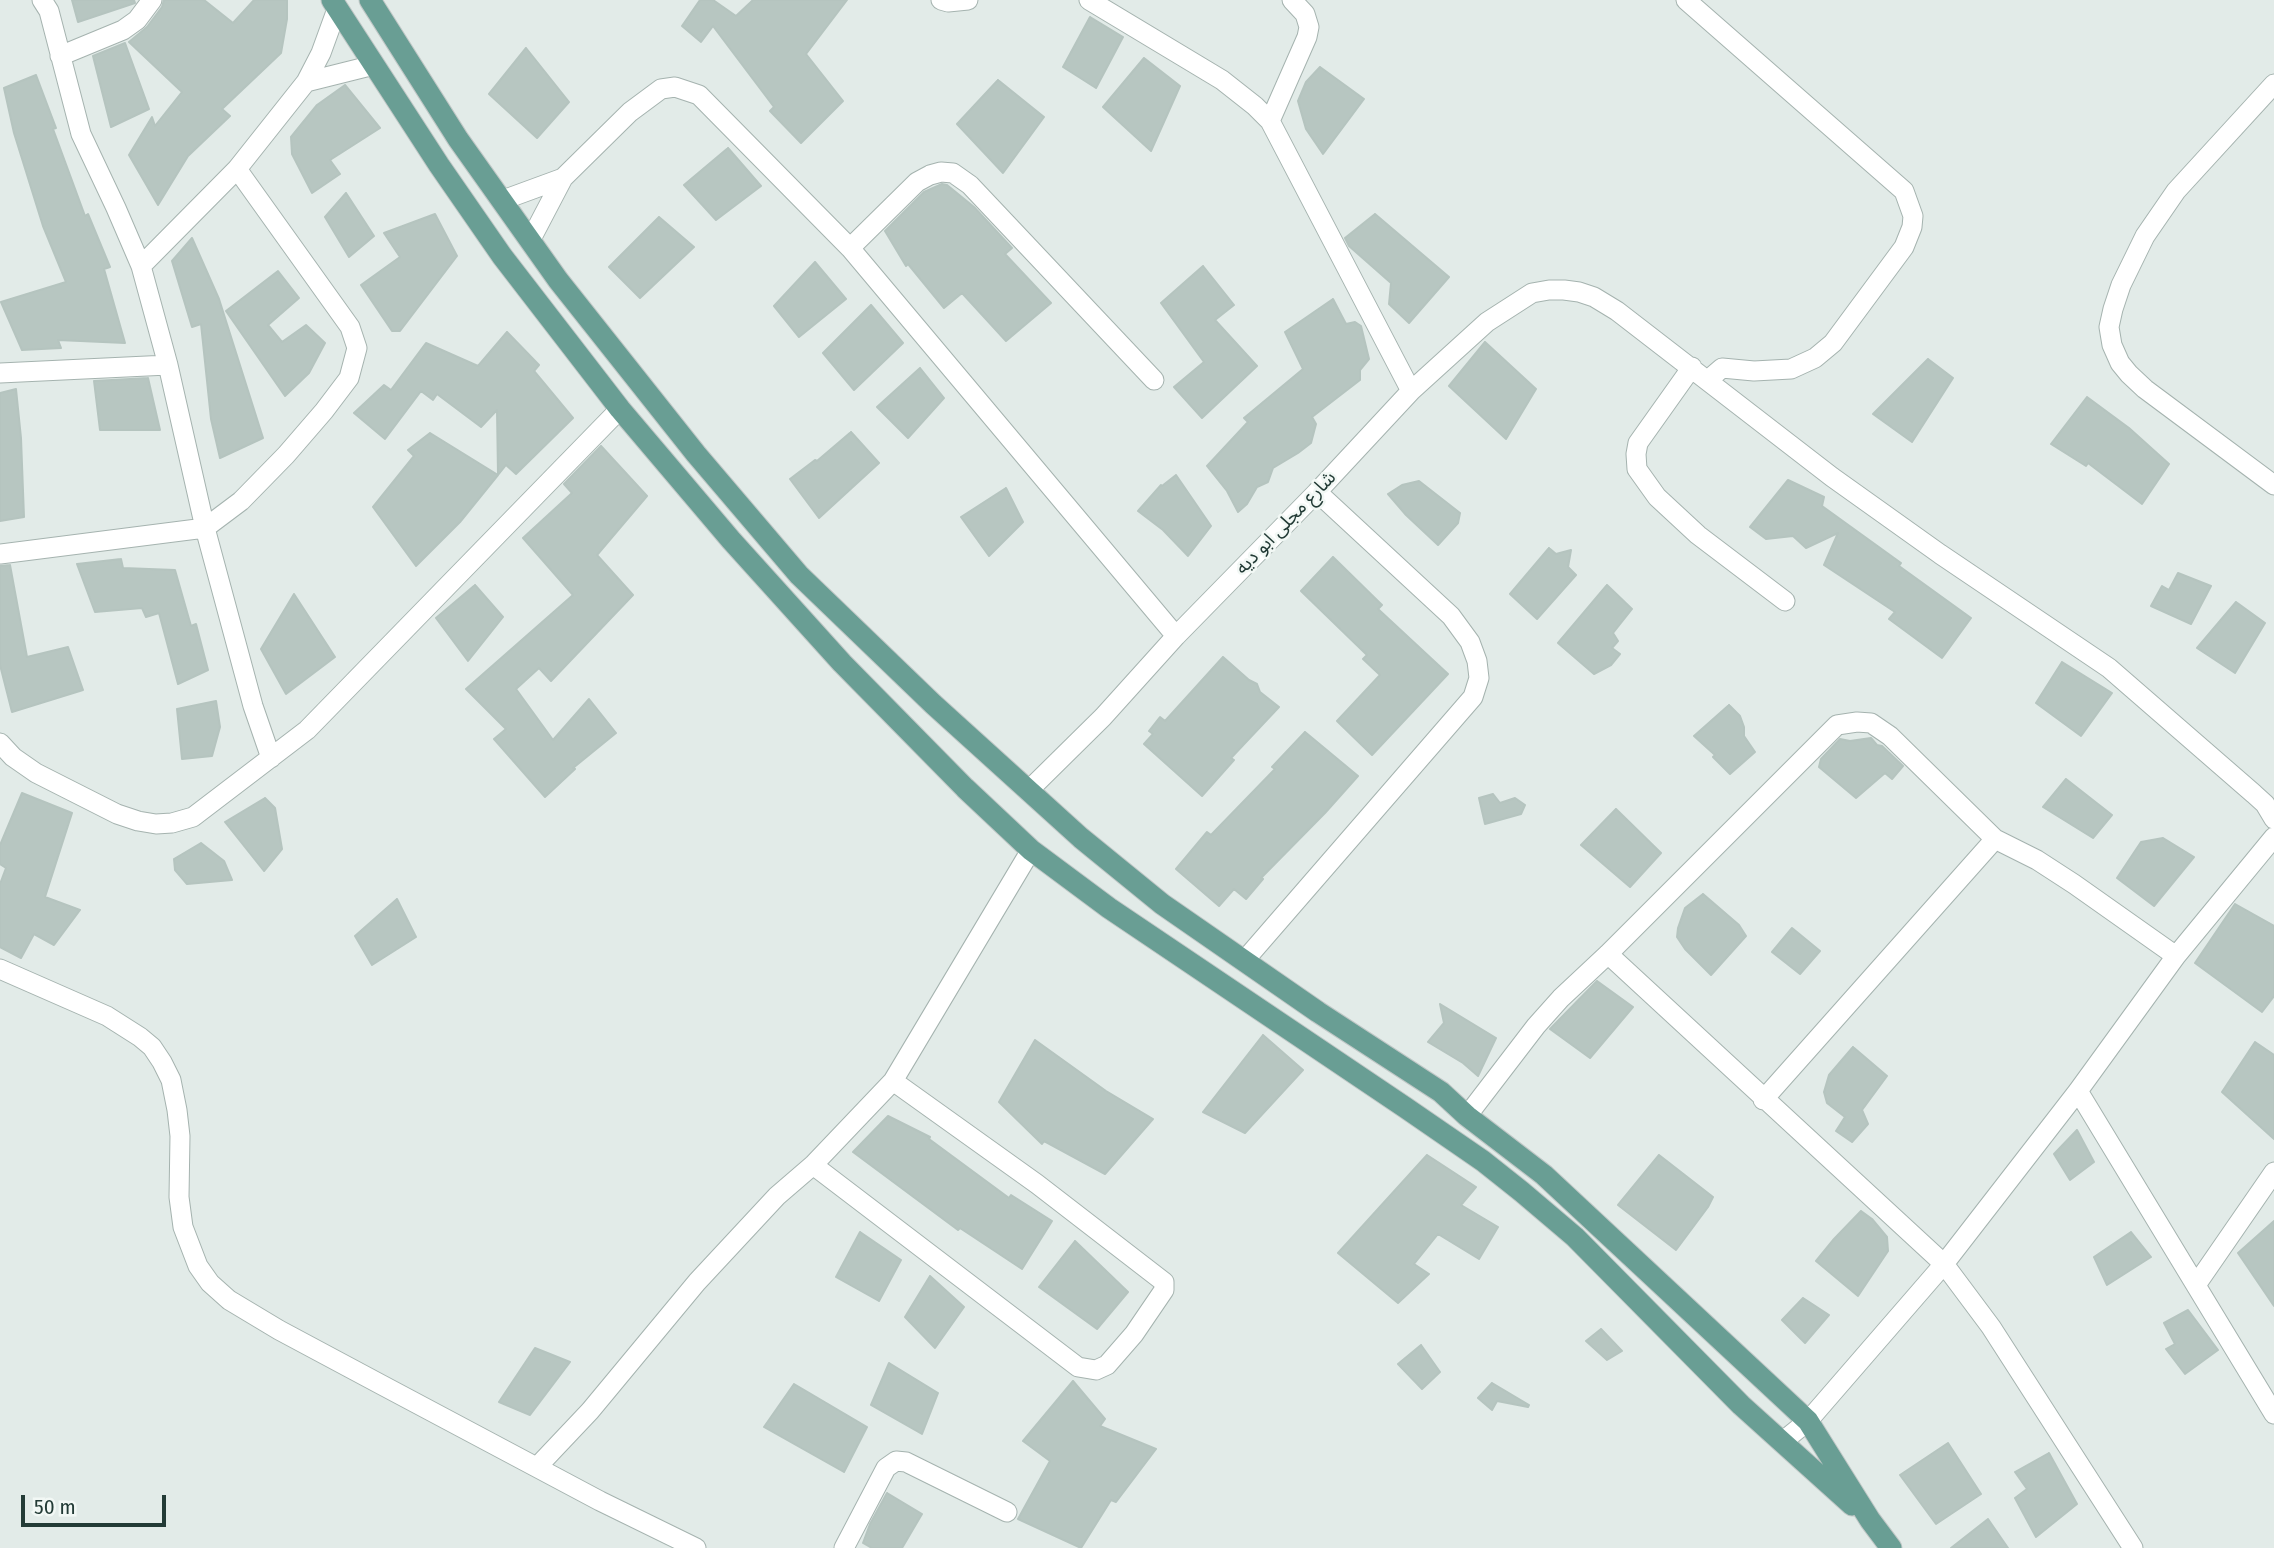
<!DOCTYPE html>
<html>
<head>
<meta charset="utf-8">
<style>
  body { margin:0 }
  #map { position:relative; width:2274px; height:1548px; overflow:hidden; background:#e2ebe8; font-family:"Fira Sans Condensed",sans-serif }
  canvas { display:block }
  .scale { position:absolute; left:21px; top:1495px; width:145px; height:32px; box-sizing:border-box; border:4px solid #233b36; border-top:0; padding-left:9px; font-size:21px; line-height:24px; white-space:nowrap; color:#233b36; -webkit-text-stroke:5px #f2f8f5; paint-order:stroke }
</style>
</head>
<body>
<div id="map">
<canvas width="2274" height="1548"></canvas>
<div class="scale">50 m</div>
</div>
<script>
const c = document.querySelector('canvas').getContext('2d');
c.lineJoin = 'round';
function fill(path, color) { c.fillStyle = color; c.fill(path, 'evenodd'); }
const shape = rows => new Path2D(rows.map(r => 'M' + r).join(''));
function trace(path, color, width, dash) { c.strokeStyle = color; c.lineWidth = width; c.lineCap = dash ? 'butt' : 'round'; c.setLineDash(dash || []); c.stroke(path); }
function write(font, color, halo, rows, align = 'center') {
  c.font = font + ' "Fira Sans Condensed","Noto Sans Arabic",sans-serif'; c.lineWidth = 5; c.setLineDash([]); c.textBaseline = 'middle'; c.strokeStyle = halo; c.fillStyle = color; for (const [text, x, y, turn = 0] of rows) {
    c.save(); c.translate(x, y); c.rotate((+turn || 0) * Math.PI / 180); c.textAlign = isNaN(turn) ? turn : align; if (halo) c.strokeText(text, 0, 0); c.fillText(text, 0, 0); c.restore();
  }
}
const building = shape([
  [72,0,134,0,135,3,78,22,72,0],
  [164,0,204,0,233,23,254,0,287,0,287,19,281,53,222,109,230,116,188,156,158,205,129,155,152,117,155,126,182,92,129,42,147,27,162,7,164,0],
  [700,0,713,0,736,16,753,0,847,0,806,54,843,101,801,143,770,111,774,107,713,26,701,42,682,26,700,0],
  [1090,17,1123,37,1096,88,1063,67,1090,17],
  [125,43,149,109,111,127,93,56,125,43],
  [526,48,569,102,537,138,489,94,526,48],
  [1144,58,1180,86,1151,151,1103,107,1144,58],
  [1320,67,1364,99,1323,154,1306,129,1298,101,1306,82,1320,67],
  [36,75,56,128,53,129,85,216,88,214,110,267,104,269,125,343,58,340,61,348,22,350,1,302,66,282,43,226,14,133,4,88,36,75],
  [998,80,1044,117,1003,173,957,124,998,80],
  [345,85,380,128,330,160,340,174,312,193,292,154,291,137,317,105,345,85],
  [728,148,761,186,716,220,684,185,728,148],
  [942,184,947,185,974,207,1012,248,1005,254,1051,303,1006,341,962,293,944,308,908,264,906,266,885,231,924,192,942,184],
  [346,193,374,236,349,257,325,217,346,193],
  [435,214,457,256,400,331,392,331,361,285,400,257,384,233,435,214],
  [1375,214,1449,277,1409,323,1389,304,1391,283,1349,246,1345,238,1375,214],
  [659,217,694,247,640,298,609,267,659,217],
  [192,238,219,299,263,438,220,458,211,419,201,324,192,327,172,261,192,238],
  [815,262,846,299,799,337,774,306,815,262],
  [1203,266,1234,305,1215,320,1257,366,1202,418,1174,387,1204,362,1161,303,1203,266],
  [278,271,299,298,268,325,282,342,306,325,325,343,309,373,285,396,226,311,278,271],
  [1333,299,1346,324,1355,322,1361,326,1369,359,1360,370,1360,380,1312,417,1316,424,1311,443,1298,453,1273,468,1268,482,1257,487,1247,504,1238,512,1227,491,1207,466,1248,422,1244,418,1303,369,1285,332,1333,299],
  [871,305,903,343,854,390,823,353,871,305],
  [507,332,539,365,534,371,573,418,516,474,506,465,498,475,497,410,481,427,437,394,433,400,421,391,385,439,354,413,384,385,391,390,426,343,478,366,507,332],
  [1485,342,1536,389,1506,439,1449,386,1485,342],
  [1928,359,1953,378,1912,442,1873,414,1928,359],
  [920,368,944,398,908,438,877,407,920,368],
  [148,378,160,430,100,430,94,381,148,378],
  [16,389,21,438,24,517,0,521,0,393,16,389],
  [2087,397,2129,428,2169,464,2142,504,2088,463,2086,466,2051,444,2087,397],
  [851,432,879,463,819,518,790,479,815,460,817,461,851,432],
  [430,433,498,475,460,522,416,566,373,507,414,456,408,450,430,433],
  [601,446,647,496,597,555,633,595,551,681,539,668,516,689,553,740,589,699,616,733,573,768,575,769,545,797,494,739,506,729,466,689,573,595,523,538,572,493,564,484,601,446],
  [1176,475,1211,526,1188,556,1163,530,1138,511,1161,485,1162,486,1176,475],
  [1788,480,1824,497,1822,506,1901,563,1899,566,1971,618,1942,658,1889,619,1895,612,1824,565,1838,533,1806,548,1793,536,1766,539,1750,527,1788,480],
  [1419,481,1460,513,1458,523,1438,545,1406,515,1388,494,1402,485,1419,481],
  [1006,488,1023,522,989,556,961,517,1006,488],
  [1549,548,1556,554,1571,550,1568,567,1576,575,1537,619,1510,594,1549,548],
  [1333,557,1382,605,1378,609,1448,674,1372,755,1337,721,1380,675,1363,659,1367,655,1301,591,1333,557],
  [121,559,123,568,175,570,191,626,196,624,208,670,178,684,159,613,146,617,142,608,95,612,77,564,121,559],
  [10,565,27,657,68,647,83,690,12,712,0,665,0,566,10,565],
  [2178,573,2211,586,2191,624,2151,606,2162,586,2169,590,2178,573],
  [475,585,503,617,468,661,436,618,475,585],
  [1607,585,1632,609,1613,633,1618,641,1612,648,1620,654,1611,665,1594,674,1558,643,1607,585],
  [294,594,335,657,286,694,261,649,294,594],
  [2236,602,2265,623,2235,673,2197,648,2236,602],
  [1223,657,1249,680,1257,684,1260,692,1279,707,1231,758,1234,760,1202,796,1144,744,1153,734,1149,731,1160,717,1165,721,1223,657],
  [2062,662,2112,693,2081,736,2036,703,2062,662],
  [216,701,220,727,212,756,182,759,177,709,216,701],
  [1729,705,1740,716,1744,727,1744,736,1755,752,1730,774,1713,757,1715,755,1694,736,1729,705],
  [1305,732,1358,776,1325,813,1261,878,1263,879,1246,899,1234,889,1219,906,1176,869,1207,832,1211,835,1275,769,1272,767,1305,732],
  [1871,738,1877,745,1882,746,1903,766,1892,779,1885,773,1856,798,1819,767,1821,759,1840,739,1850,741,1871,738],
  [2066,779,2112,815,2093,838,2043,807,2066,779],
  [22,793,72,813,45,897,80,910,54,945,34,934,21,958,0,947,0,884,6,868,0,864,0,845,22,793],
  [1493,794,1500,803,1515,798,1525,805,1521,814,1485,824,1479,798,1493,794],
  [265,798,275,808,282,849,264,871,225,822,265,798],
  [1616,809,1661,853,1630,887,1581,845,1616,809],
  [2163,838,2194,857,2154,906,2117,878,2141,842,2163,838],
  [201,843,224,861,232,880,187,884,175,870,174,859,201,843],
  [1703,894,1739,925,1746,936,1711,975,1685,949,1677,937,1678,928,1685,908,1703,894],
  [397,899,416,937,372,965,355,936,397,899],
  [2235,904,2274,926,2274,996,2262,1012,2195,963,2235,904],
  [1792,928,1820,951,1800,974,1772,952,1792,928],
  [1597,981,1633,1007,1590,1058,1550,1029,1597,981],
  [1440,1004,1496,1038,1478,1076,1463,1063,1428,1042,1444,1023,1440,1004],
  [1263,1035,1303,1070,1245,1133,1203,1112,1263,1035],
  [1035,1040,1106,1091,1153,1119,1105,1174,1044,1141,1042,1144,999,1102,1035,1040],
  [2255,1042,2274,1055,2274,1139,2222,1092,2255,1042],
  [1853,1047,1887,1076,1862,1110,1868,1124,1852,1142,1836,1131,1845,1117,1827,1103,1824,1092,1829,1075,1853,1047],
  [888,1116,930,1137,929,1139,1009,1198,1011,1195,1052,1221,1022,1269,960,1228,958,1230,853,1152,888,1116],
  [2077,1130,2094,1162,2070,1180,2054,1154,2077,1130],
  [1427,1155,1476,1187,1461,1205,1498,1227,1479,1259,1438,1234,1414,1264,1429,1274,1398,1303,1338,1253,1427,1155],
  [1659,1155,1713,1197,1708,1207,1676,1250,1618,1205,1659,1155],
  [1861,1211,1872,1219,1887,1237,1888,1251,1858,1296,1816,1261,1834,1239,1861,1211],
  [2274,1221,2274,1306,2238,1253,2274,1221],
  [860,1232,901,1260,879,1301,836,1277,860,1232],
  [2131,1232,2151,1257,2107,1285,2094,1257,2131,1232],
  [1075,1241,1128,1292,1097,1329,1039,1287,1075,1241],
  [930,1276,964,1307,935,1348,905,1317,930,1276],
  [1803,1298,1829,1315,1805,1343,1782,1320,1803,1298],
  [2188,1310,2218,1350,2185,1374,2166,1349,2175,1344,2164,1323,2188,1310],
  [1601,1329,1622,1351,1607,1360,1586,1341,1601,1329],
  [1421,1345,1440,1372,1422,1389,1398,1364,1421,1345],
  [535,1348,570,1362,530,1415,499,1402,535,1348],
  [889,1363,938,1393,922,1434,871,1405,889,1363],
  [1073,1381,1105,1419,1100,1426,1156,1449,1116,1502,1111,1500,1081,1548,1018,1519,1050,1461,1023,1441,1073,1381],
  [1492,1383,1529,1405,1528,1407,1497,1401,1492,1410,1478,1398,1492,1383],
  [794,1384,867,1427,844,1472,764,1427,794,1384],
  [1948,1443,1981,1494,1936,1524,1900,1475,1948,1443],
  [2049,1453,2077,1504,2036,1537,2015,1498,2027,1489,2015,1472,2049,1453],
  [887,1493,922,1514,902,1548,872,1548,863,1543,870,1524,887,1493],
  [1988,1519,2008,1548,1951,1548,1988,1519]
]);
const minor = shape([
  [42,0,49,11,81,134,116,208,141,266,168,365,205,528,253,706,271,758],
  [941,0,948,2,968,0],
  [1089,0,1222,80,1255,106,1270,121,1411,391],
  [1686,0,1904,191,1913,216,1912,227,1904,247,1833,343,1815,358,1791,369,1754,371,1722,368,1708,380],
  [60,56,123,30,137,20,152,0],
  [306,82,374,65],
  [2274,84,2176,191,2145,236,2121,285,2113,309,2109,327,2112,345,2120,363,2129,374,2145,389,2274,485],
  [1270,121,1307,37,1309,27,1305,14,1292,0],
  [503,200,563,178],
  [530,241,563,178,630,112,661,89,675,87,699,95,850,248,1176,636],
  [850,248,917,182,930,175,941,172,953,173,970,185,1154,380],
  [141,266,237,169,306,82,321,53,337,9],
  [1692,367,1638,443,1636,454,1637,469,1657,497,1698,535,1785,601],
  [0,373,168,365],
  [0,554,205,528,241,501,286,455,324,411,349,378,357,348,350,327,237,169],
  [0,743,13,757,36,773,117,814,138,821,156,824,172,823,193,817,307,730,620,409],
  [1029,790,1103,717,1176,636,1317,492,1411,391,1487,322,1532,293,1549,290,1564,290,1579,292,1594,297,1617,311,1832,477,1940,554,2109,668,2254,794,2265,804,2274,819],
  [1608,954,1944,1264,1991,1327,2133,1548],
  [1244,961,1473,697,1479,678,1477,661,1470,642,1451,616,1317,492],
  [0,969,107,1016,140,1037,152,1047,162,1062,171,1080,177,1110,180,1136,179,1197,183,1227,198,1266,210,1283,229,1300,279,1330,380,1384,600,1501,696,1548],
  [2078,1091,2274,1414],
  [1763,1100,1995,839],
  [1467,1116,1536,1026,1561,998,1608,954,1837,725,1857,722,1871,723,1890,736,1995,839,2037,860,2074,884,2176,956],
  [813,1165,1078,1367,1096,1370,1107,1365,1134,1334,1164,1290,1164,1282,1037,1184,893,1081],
  [2196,1285,2274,1172],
  [1782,1442,1808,1421,1944,1264,2078,1091,2176,956,2274,837],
  [538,1466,590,1411,697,1282,777,1196,813,1165,893,1081,1031,850],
  [844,1548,886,1468,896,1461,906,1462,1007,1512]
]);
const major = shape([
  [332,0,439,165,502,256,620,409,731,540,842,663,965,788,1031,850,1109,908,1406,1108,1483,1161,1522,1192,1575,1237,1741,1405,1852,1505],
  [370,0,458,139,558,280,696,454,799,575,933,704,1081,838,1162,904,1318,1012,1441,1092,1467,1116,1544,1175,1808,1421,1870,1520,1891,1548]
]);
const streetNames = [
  ["شارع مجلى ابو ديه",1286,523,-46]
];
fill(building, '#b7c6c1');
trace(building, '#b5c4bf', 2);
trace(minor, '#a5b3af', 21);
trace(major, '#c1c8c7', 23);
trace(minor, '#fff', 19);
trace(major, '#699e94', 21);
write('19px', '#233b36', '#f2f8f5', streetNames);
</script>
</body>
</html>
